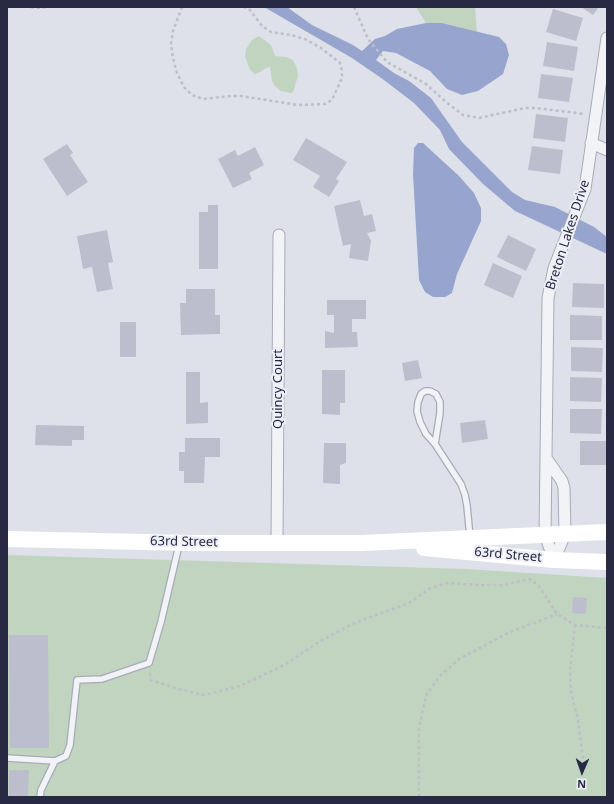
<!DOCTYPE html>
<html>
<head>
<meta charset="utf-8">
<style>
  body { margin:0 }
  #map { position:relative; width:614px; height:804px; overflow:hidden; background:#dfe1ea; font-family:"Noto Sans",sans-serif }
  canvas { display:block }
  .frame { position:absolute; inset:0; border:8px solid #272a42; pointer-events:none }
  .north { position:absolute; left:562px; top:752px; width:40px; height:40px; -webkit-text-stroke:3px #eff0f7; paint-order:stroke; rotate:182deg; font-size:11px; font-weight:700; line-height:16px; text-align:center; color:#272a42 }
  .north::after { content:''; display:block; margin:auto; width:14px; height:18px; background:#272a42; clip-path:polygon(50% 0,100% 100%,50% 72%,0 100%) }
</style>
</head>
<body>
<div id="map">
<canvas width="614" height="804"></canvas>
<div class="frame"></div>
<div class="north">N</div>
</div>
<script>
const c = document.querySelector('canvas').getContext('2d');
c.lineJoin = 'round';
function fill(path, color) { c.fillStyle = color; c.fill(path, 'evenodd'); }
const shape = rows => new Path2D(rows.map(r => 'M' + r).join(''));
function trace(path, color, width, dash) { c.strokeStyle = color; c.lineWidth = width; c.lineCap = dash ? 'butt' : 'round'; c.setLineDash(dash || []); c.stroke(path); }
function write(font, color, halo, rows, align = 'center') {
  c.font = font + ' "Noto Sans",sans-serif'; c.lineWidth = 4; c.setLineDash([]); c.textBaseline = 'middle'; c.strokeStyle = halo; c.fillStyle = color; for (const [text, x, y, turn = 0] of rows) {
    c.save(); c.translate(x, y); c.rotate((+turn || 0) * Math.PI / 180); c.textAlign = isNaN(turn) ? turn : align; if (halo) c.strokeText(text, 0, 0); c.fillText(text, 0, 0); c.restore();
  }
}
const green = shape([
  [416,7,475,7,477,32,442,23,426,23],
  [259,36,271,45,275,56,286,57,293,60,297,68,298,76,293,92,290,93,281,91,275,86,272,81,270,67,266,68,260,72,255,74,250,70,245,57,246,49,252,40],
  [7,555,466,569,607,578,607,797,7,797]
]);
const water = shape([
  [264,7,287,7,312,25,353,45,362,51,375,39,385,36,397,29,426,23,442,23,499,37,506,44,509,55,503,74,478,91,462,95,447,89,430,71,396,53,383,51,376,60,394,73,409,81,431,98,462,142,512,192,525,200,555,207,594,227,607,237,607,254,515,211,483,184,449,149,440,130,414,103,384,80,352,58],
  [418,143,423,143,459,176,474,193,481,208,481,221,457,274,452,293,445,297,433,297,425,292,419,280,413,174,414,148]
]);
const building = shape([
  [581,7,599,7,593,15],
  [553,9,583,18,576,41,546,32],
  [547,42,578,47,574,71,543,66],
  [541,74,573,78,569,102,538,98],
  [536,114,568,118,565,142,533,138],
  [306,138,347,162,336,179,339,181,329,197,313,187,320,176,293,160],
  [67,144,73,153,70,155,88,182,67,196,43,159],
  [532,146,563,150,560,174,528,170],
  [255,147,264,165,249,173,252,179,233,188,218,159,235,150,238,156],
  [360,200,364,216,372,214,376,231,367,233,371,241,368,261,349,258,351,244,343,246,334,206],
  [208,205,218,205,218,269,199,269,199,212,208,212],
  [107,230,113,262,108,263,113,289,97,292,92,267,83,269,77,236],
  [508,235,536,249,526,271,497,257],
  [493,263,522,276,513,298,484,285],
  [573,283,604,284,604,308,572,307],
  [186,289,215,289,215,315,220,315,220,334,181,335,180,303,186,303],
  [327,300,366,300,366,319,352,319,352,332,357,332,358,347,325,348,325,331,334,333,334,315,327,315],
  [570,315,602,316,602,340,570,340],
  [120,322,136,322,136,357,120,357],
  [571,347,603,348,602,372,571,371],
  [418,360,422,378,405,381,402,363],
  [322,370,345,370,345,403,340,403,340,415,322,414],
  [186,372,200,372,200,403,208,402,208,423,186,424],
  [570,377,602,378,601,402,570,401],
  [570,409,602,409,601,434,570,433],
  [485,420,488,439,462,443,460,423],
  [36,425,84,426,84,440,72,440,72,446,35,445],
  [185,438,220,438,220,457,205,457,204,483,184,483,184,471,179,471,179,452,185,452],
  [580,441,607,441,607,465,580,465],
  [324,443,346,443,346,463,340,465,340,484,323,483],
  [573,597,587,598,586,614,572,613],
  [9,635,48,635,49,748,10,748],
  [9,770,29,770,28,797,9,797]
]);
const path = shape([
  [31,7,35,8,50,7],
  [182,7,173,31,171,44,173,58,177,73,184,87,192,95,203,99,231,96,241,96,298,105,325,104,332,100,342,78,342,71,340,63,321,48,305,39,291,35,271,32,262,26,250,10,244,7],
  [354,7,368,39,387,62,426,84,446,102,463,115,479,118,525,108,536,108,585,114],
  [575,625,570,670,571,692,578,720,584,766],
  [150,673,151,680,178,689,204,695,240,686,284,665,322,640,352,624,409,603,429,589,447,583,481,585,503,585,530,579,539,586,557,614,575,625,607,628],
  [419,797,419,728,426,696,439,677,459,659,508,633,557,614]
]);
const lane = shape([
  [435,444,440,413,440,402,436,394,430,391,425,391,421,394,418,402,417,411,420,422,426,434,435,444,461,484,465,495,467,506,470,537],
  [7,758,55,761,66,756,70,745,77,680,102,679,149,663,161,622,179,545],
  [40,797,41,790,55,761]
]);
const street = shape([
  [591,143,607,150],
  [546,458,562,481,564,488,565,534,554,560],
  [277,543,279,235],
  [554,560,545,535,548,298,554,268,585,189,607,38]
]);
const secondary = shape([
  [7,539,191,543,361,543,607,532],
  [424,548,554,560,607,562]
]);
const streetNames = [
  ["Breton Lakes Drive",568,235,-72],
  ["Quincy Court",278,389,-90],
  ["63rd Street",184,542,1],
  ["63rd Street",508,555,5]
];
fill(green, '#c0d4c0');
fill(water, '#97a4cd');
fill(building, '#bcbecd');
trace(lane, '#a8aab8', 8);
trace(street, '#a8aab8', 13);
trace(path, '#bdbfc8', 2.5, [3, 3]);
trace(lane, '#f2f3f7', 5.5);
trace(street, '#f2f3f7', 11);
trace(secondary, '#fff', 16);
write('13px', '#272a42', '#eff0f7', streetNames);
</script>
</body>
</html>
